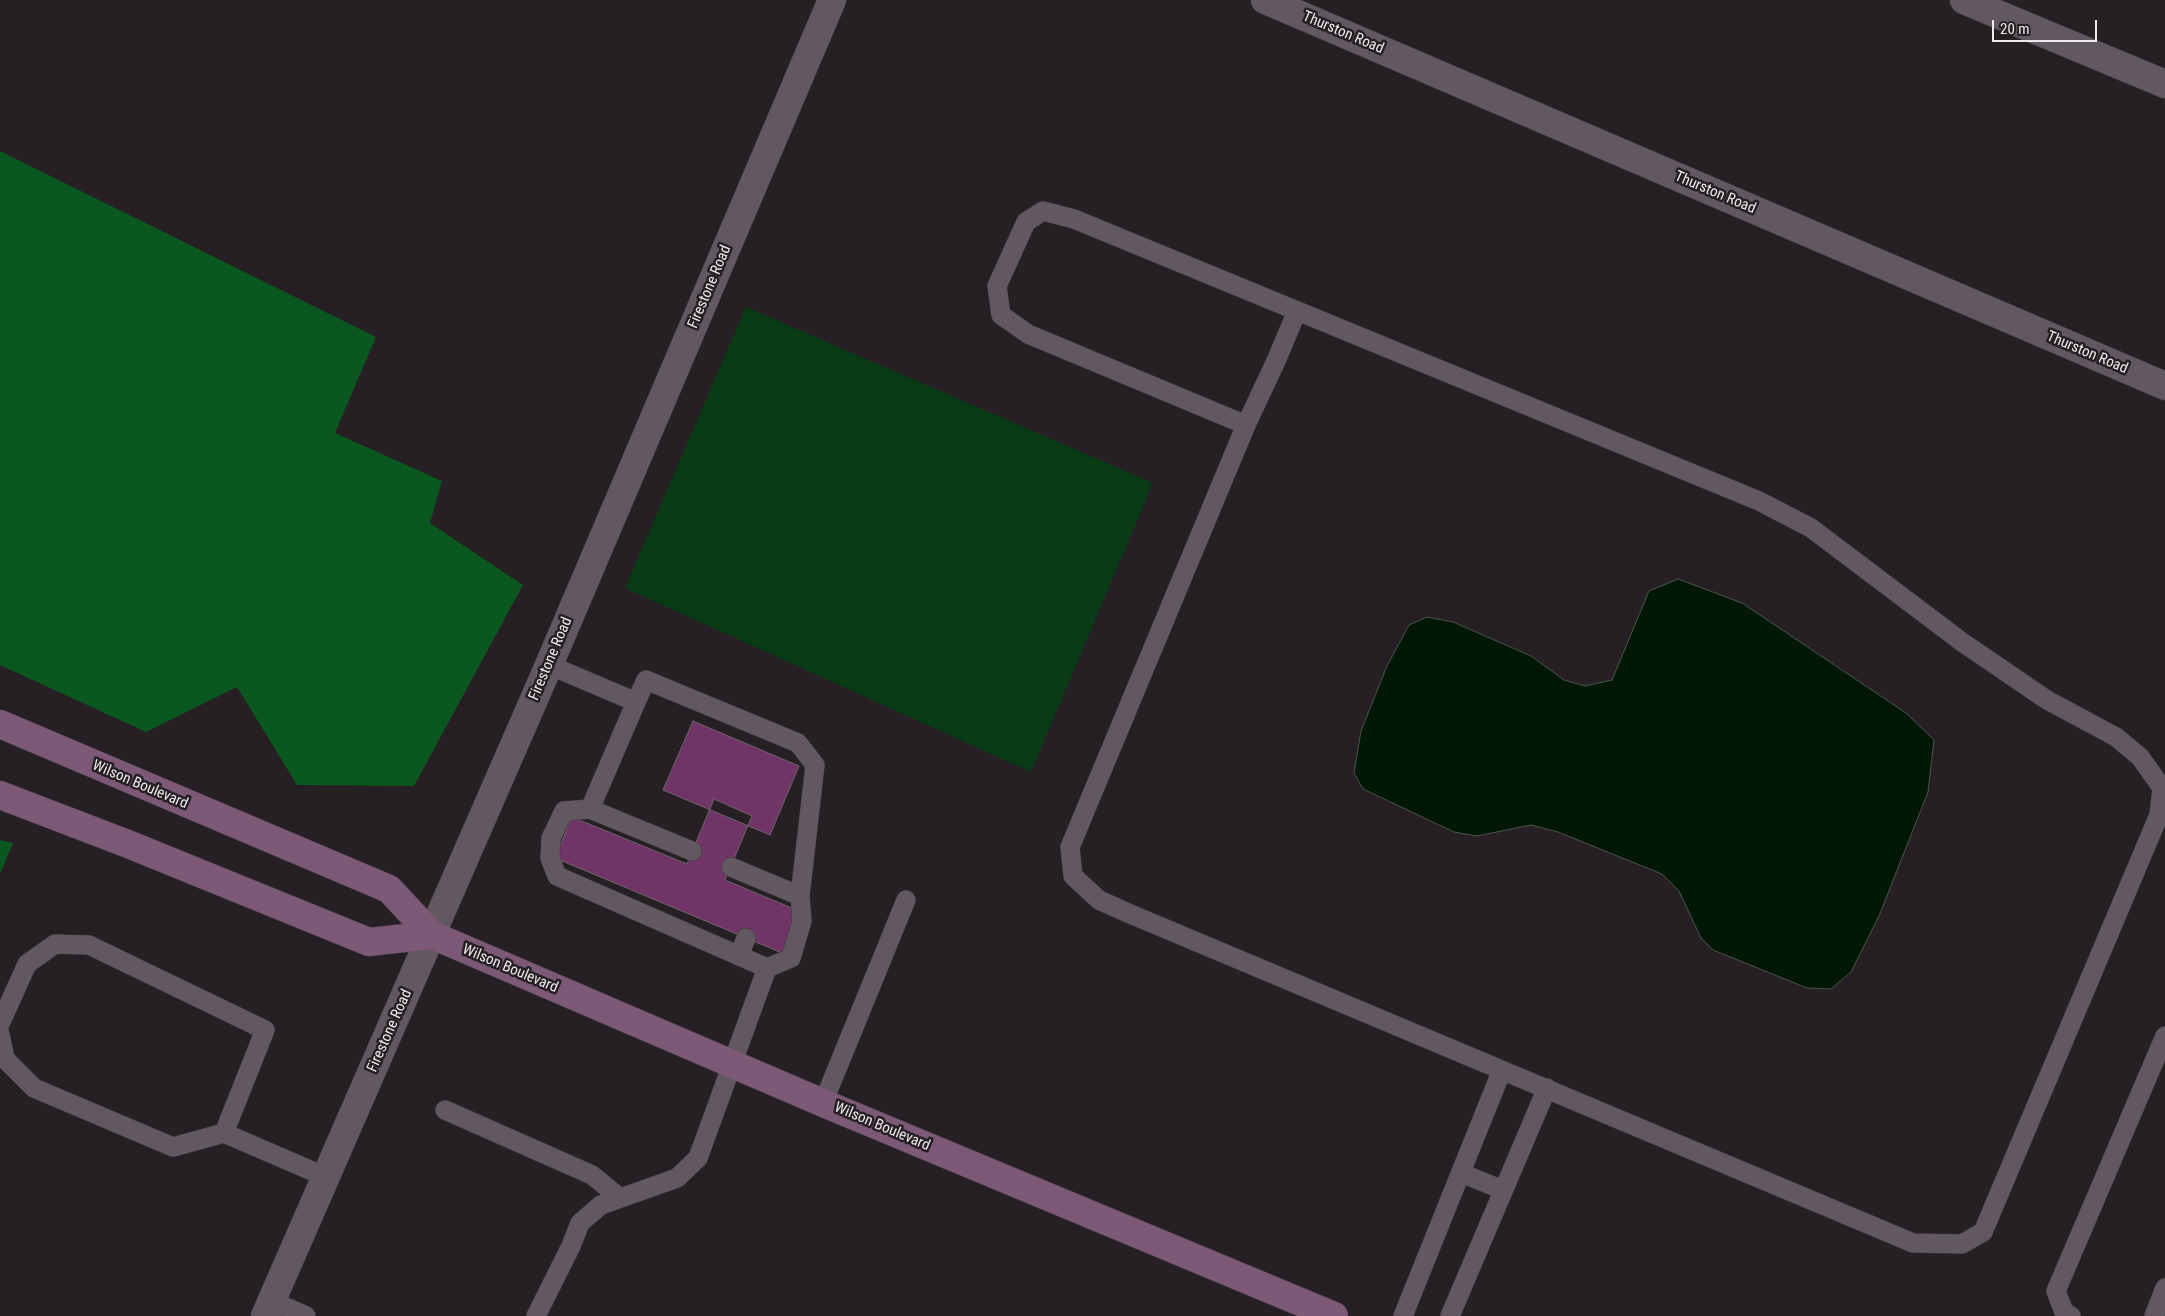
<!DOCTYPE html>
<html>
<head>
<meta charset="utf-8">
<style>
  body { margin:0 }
  #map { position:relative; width:2165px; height:1316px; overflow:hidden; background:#261f24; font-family:"Roboto Condensed",sans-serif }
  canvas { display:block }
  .scale { position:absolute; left:1992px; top:20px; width:105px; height:22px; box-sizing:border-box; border:2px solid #eee9ed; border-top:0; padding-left:6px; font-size:15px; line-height:18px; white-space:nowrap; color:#eee9ed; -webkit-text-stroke:4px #261f24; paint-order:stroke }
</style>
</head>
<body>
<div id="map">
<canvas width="2165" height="1316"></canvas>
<div class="scale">20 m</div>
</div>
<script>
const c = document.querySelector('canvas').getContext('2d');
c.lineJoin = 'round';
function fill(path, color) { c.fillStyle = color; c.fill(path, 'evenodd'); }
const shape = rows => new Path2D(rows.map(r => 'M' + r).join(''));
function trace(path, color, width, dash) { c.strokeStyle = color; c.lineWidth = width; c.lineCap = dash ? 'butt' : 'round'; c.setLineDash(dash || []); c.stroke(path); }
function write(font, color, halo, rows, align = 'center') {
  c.font = font + ' "Roboto Condensed",sans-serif'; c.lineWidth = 5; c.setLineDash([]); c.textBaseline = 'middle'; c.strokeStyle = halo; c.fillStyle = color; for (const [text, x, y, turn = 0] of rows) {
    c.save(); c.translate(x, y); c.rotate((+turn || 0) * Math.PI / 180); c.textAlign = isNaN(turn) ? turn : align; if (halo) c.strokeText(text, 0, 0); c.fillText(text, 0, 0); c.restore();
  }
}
const green = shape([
  [746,307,1153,483,1031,772,625,588]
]);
const forest = shape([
  [0,151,376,337,335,433,442,481,430,523,523,585,414,786,297,785,237,687,146,732,0,665],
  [0,840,13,843,0,874]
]);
const water = shape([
  [1678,579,1742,603,1906,713,1934,740,1928,792,1879,916,1851,972,1831,989,1807,988,1713,950,1701,938,1679,891,1662,874,1558,832,1531,825,1477,836,1454,832,1363,789,1354,773,1361,731,1387,666,1409,625,1427,617,1453,622,1531,656,1564,680,1585,686,1612,680,1649,591,1678,579]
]);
const building = shape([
  [693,721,799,766,770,835,663,790,693,721],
  [714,799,752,816,725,880,799,911,782,953,555,858,572,817,687,864,714,799]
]);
const service = shape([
  [1246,425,1028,334,1001,315,997,286,1026,222,1043,211,1074,219,1759,501,1811,528,1962,642,2047,700,2116,737,2140,757,2162,788,2159,815,1983,1232,1962,1244,1913,1243,1128,913,1099,900,1073,876,1070,847,1246,425,1276,361,1297,311],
  [636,702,590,809,692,851],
  [590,809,564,811,551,838,550,858,557,876,767,968],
  [731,867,800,896],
  [739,956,746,938],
  [0,1024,27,964,55,944,89,945,265,1030,224,1133],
  [0,1034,5,1059,34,1088,173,1147,224,1133,326,1177],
  [823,1103,906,900],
  [445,1110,592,1175,620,1198],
  [1461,1173,1503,1190],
  [272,1301,306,1316],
  [536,1316,571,1246,580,1223,601,1205,677,1178,698,1158,767,968,791,958,802,921,800,896,815,765,798,743,646,680,636,702,549,665],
  [1403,1316,1502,1070],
  [1450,1316,1547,1088],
  [2071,1316,2064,1312,2056,1291,2165,1036],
  [2154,1316,2165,1288]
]);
const minor = shape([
  [1265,0,2165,386],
  [1964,0,2165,84]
]);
const tertiary = shape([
  [265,1316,549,665,832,0]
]);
const secondary = shape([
  [0,724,389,889,432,935,823,1103,1334,1316],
  [0,795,128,844,369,942,432,935]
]);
const streetNames = [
  ["Thurston Road",1343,33,23],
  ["Thurston Road",1715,193,23],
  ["Firestone Road",710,287,-67],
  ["Thurston Road",2087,353,23],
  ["Firestone Road",551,659,-67],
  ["Wilson Boulevard",140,785,23],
  ["Wilson Boulevard",510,969,23],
  ["Firestone Road",390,1031,-66],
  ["Wilson Boulevard",882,1127,23]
];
fill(green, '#093c16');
fill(forest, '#0b5720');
fill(water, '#031706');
trace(water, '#4a564b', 1);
fill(building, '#713467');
trace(building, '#6d646b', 1);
trace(service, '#403a3f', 20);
trace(minor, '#403a3f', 29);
trace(tertiary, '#403a3f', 29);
trace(secondary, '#403a3f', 29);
trace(service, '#61595f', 19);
trace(minor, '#61595f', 28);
trace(tertiary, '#61595f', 28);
trace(secondary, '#7c5976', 28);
write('15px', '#eee9ed', '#261f24', streetNames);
</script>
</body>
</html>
